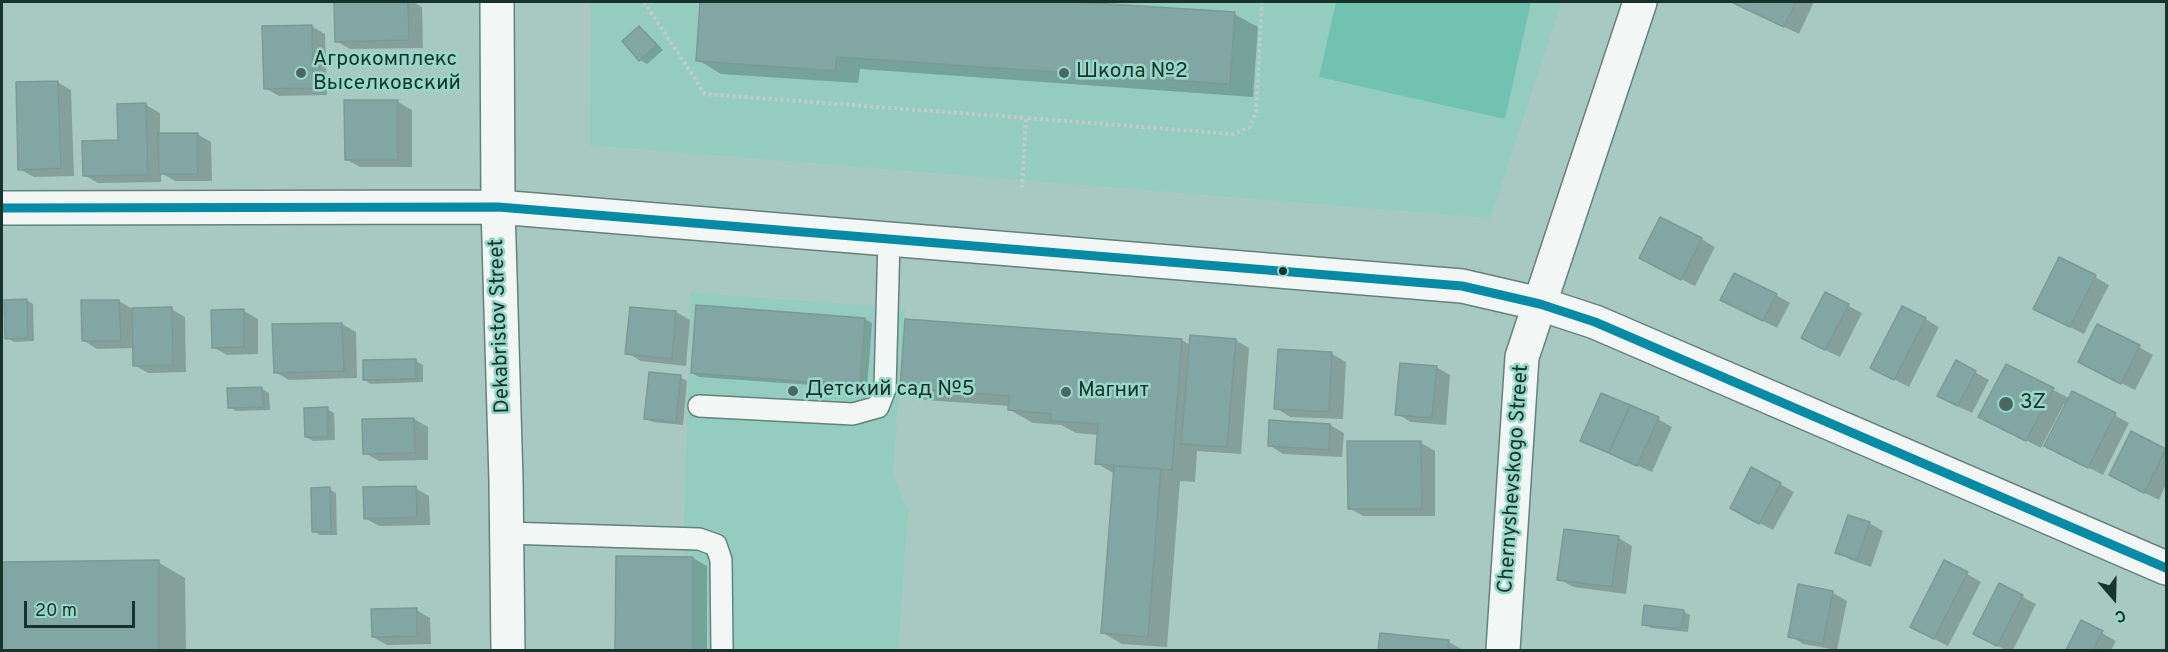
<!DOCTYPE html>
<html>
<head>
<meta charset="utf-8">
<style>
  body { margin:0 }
  #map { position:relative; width:2168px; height:652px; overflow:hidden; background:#a7c9c1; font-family:Overpass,sans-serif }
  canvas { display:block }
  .frame { position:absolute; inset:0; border:3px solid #18322c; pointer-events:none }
  .north { position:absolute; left:2084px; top:568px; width:60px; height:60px; -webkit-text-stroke:4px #98d8c9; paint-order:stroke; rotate:160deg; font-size:16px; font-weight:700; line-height:24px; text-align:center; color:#18322c }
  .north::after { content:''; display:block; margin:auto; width:21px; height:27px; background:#18322c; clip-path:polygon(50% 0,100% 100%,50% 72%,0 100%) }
  .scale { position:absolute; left:24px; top:601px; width:111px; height:27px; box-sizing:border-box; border:3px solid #18322c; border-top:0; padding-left:8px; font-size:18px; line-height:21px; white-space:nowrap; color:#18322c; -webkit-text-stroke:4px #98d8c9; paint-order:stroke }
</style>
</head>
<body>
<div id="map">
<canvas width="2168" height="652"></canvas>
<div class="frame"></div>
<div class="north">С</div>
<div class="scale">20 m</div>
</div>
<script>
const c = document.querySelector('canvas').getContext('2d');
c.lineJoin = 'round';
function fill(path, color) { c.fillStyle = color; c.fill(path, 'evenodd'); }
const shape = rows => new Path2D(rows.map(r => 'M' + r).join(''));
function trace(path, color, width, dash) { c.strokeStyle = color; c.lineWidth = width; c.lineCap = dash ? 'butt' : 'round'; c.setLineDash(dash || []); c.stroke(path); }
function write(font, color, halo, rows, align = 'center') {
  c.font = font + ' Overpass,sans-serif'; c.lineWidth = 5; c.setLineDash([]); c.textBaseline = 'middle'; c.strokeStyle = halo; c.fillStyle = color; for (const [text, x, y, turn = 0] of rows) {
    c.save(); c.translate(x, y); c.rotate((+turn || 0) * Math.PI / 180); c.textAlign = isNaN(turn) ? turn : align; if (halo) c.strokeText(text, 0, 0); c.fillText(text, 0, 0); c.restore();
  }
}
const built = shape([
  [591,2,1561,2,1491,218,590,145],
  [691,293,905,308,893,475,908,510,898,650,615,650,616,556,683,557]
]);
const green = shape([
  [1336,2,1531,2,1505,119,1319,77]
]);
const shadow = shape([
  [335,2,413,2,422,7,423,48,350,49,336,41],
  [702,2,1099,2,1098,4,1234,14,1258,27,1253,97,860,69,858,83,721,74,698,60],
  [1732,2,1814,2,1799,34],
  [311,26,325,34,327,95,279,96,265,88],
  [639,28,646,32,663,50,647,64,640,60],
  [57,82,71,90,74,176,34,177,20,169],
  [398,102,412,110,412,167,360,167,346,159],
  [146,105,160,113,160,135,197,134,211,142,212,181,175,181,161,173,161,182,98,183,84,175,120,142],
  [1701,239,1715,247,1695,286,1655,266],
  [2095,277,2109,285,2084,334,2048,316],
  [1826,294,1862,313,1840,357,1817,346],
  [1776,295,1790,303,1777,328,1736,307],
  [26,300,33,304,34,341,14,342,7,338],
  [119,301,134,310,171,309,185,317,186,372,148,373,134,365,134,348,97,349,83,340,83,302],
  [698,307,865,319,872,323,867,389,699,377,692,373],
  [631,308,676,312,690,320,686,366,641,361,627,353],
  [244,311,258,319,258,354,227,355,213,347],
  [1925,319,1939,327,1909,387,1886,375],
  [342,324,356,332,357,378,289,380,275,372],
  [1182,340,1190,345,1235,340,1249,348,1241,454,1197,451,1195,482,1180,481,1167,647,1122,644,1103,633,1115,474,1096,463,1098,435,1076,433,1061,425,1033,423,1010,410,1010,406,925,400,902,387],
  [2139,347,2153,355,2135,390,2094,369],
  [1279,351,1332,354,1346,362,1343,419,1290,417,1276,408],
  [416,361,423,365,423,382,371,384,364,380,364,362],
  [1956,362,1989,380,1972,413,1953,404],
  [2006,366,2069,398,2073,393,2129,423,2103,475,2060,453,2067,405,2064,404,2041,448,1994,424],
  [1436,367,1450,375,1446,425,1411,422,1397,414],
  [680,377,687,381,683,425,653,422,646,418],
  [262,389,269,393,270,410,236,411,229,407],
  [327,409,334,413,335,440,313,441,306,437],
  [414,419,428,427,428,460,379,461,365,453],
  [1658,419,1672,427,1652,472,1582,440],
  [1330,425,1344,433,1342,457,1283,454,1269,445],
  [2132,433,2166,451,2166,484,2159,500,2125,483],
  [1349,443,1421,443,1435,451,1435,516,1363,516,1349,508],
  [1780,484,1794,492,1773,530,1745,516],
  [415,488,429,496,430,525,379,526,365,518],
  [329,489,336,493,337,535,320,535,313,531],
  [1869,523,1883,531,1871,567,1851,560,1837,552],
  [1619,538,1632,546,1626,594,1573,587,1559,579],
  [617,558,693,558,707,566,707,650,617,650],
  [158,562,185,578,186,650,2,650,2,563],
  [1967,574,1981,582,1948,646,1926,635],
  [2000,585,2036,604,2013,650,2006,650,1989,642],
  [1799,586,1833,593,1847,601,1837,650,1803,644,1790,636],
  [416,610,430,618,431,644,387,645,373,637],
  [1683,611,1690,615,1688,632,1651,628,1644,624],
  [2082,622,2116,641,2111,650,2068,650],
  [1381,635,1449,642,1463,650,1379,650]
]);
const building = shape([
  [334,2,408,2,409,40,335,42,334,2],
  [700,2,1077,2,1235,12,1230,84,837,57,835,71,696,61,700,2],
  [1731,2,1796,2,1784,27,1731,2],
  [312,25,313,88,264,89,262,26,312,25],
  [639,26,657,45,639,61,622,41,639,26],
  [58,81,61,168,18,170,16,82,58,81],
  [344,100,398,100,398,160,345,160,344,100],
  [146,103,148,175,83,176,82,141,118,140,117,104,146,103],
  [158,133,198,133,198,174,159,174,158,133],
  [1660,217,1702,238,1681,280,1639,258,1660,217],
  [2059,257,2096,275,2070,327,2033,309,2059,257],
  [1734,273,1777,294,1763,321,1720,300,1734,273],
  [1825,292,1849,304,1825,350,1801,338,1825,292],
  [27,299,28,338,5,339,4,300,27,299],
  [81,300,119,300,121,341,82,341,81,300],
  [696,305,865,318,860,386,691,373,696,305],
  [1902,306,1926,318,1894,380,1870,368,1902,306],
  [172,307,173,365,133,366,132,308,172,307],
  [630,307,676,311,672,359,625,354,630,307],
  [244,309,244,347,212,348,211,310,244,309],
  [905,319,1182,339,1172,470,1095,464,1098,424,1051,421,1051,414,1008,410,1009,396,900,388,905,319],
  [342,323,344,371,274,373,272,324,342,323],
  [2097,324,2140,345,2121,384,2078,362,2097,324],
  [1190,335,1236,339,1227,447,1181,444,1190,335],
  [1278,349,1332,352,1329,412,1274,409,1278,349],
  [416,359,416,379,363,380,363,360,416,359],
  [1956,360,1976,371,1958,406,1937,396,1956,360],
  [1400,363,1437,366,1432,418,1395,415,1400,363],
  [2006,364,2054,388,2026,441,1978,417,2006,364],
  [649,372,681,375,676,422,644,419,649,372],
  [262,387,263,407,228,408,227,388,262,387],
  [2072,391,2116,413,2088,468,2044,446,2072,391],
  [1601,393,1630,405,1609,453,1580,441,1601,393],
  [1630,405,1659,417,1637,466,1609,453,1630,405],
  [328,407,328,437,305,437,304,408,328,407],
  [414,418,415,453,363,454,362,419,414,418],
  [1269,420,1330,424,1329,450,1268,446,1269,420],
  [2131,431,2166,449,2144,493,2109,475,2131,431],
  [1347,441,1421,441,1422,509,1348,509,1347,441],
  [1114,466,1161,469,1148,637,1101,633,1114,466],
  [1751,467,1781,483,1759,524,1730,508,1751,467],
  [416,486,417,517,364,519,363,487,416,486],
  [330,487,331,532,312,532,311,488,330,487],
  [1848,515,1870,522,1857,560,1835,553,1848,515],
  [1564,529,1619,536,1612,587,1557,580,1564,529],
  [616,556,693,557,693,650,615,650,616,556],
  [159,560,159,650,2,650,2,562,159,560],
  [1944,560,1968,572,1934,639,1910,627,1944,560],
  [1999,583,2023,595,1997,646,1973,634,1999,583],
  [1798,584,1833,591,1823,644,1788,637,1798,584],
  [1644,605,1684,610,1681,629,1642,625,1644,605],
  [417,608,417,636,372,637,371,609,417,608],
  [2081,620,2103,631,2093,650,2066,650,2081,620],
  [1380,633,1449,640,1448,650,1378,650,1380,633]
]);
const path = shape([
  [644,2,705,94,1026,118],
  [1022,188,1026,118,1233,134,1250,127,1256,112,1262,2]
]);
const service = shape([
  [699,406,853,414,878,407,885,389,889,239],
  [506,533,699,539,716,545,721,560,722,650]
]);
const minor = shape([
  [497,2,498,207,506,481,508,650],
  [2,208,498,207,1462,286,1540,304,1595,322,2166,568],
  [1503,650,1522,357,1640,2]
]);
const bus1 = shape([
  [2,208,498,207,1462,286,1540,304,1595,322,2166,568]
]);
const markers = [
  [301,73,6,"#4a6760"],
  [1064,73,6,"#4a6760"],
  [1283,271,5,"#18322c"],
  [793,391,6,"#4a6760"],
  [1066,392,6,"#4a6760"],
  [2006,404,8,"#4a6760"]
];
const poiNames = [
  ["Агрокомплекс",313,61],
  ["Выселковский",313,85],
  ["Школа №2",1076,73],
  ["Детский сад №5",805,391],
  ["Магнит",1078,392],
  ["3Z",2020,404]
];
const streetNames = [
  ["Dekabristov Street",501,326,-92],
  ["Chernyshevskogo Street",1515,479,-86]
];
fill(built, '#94ccc0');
fill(green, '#72c2b2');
fill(shadow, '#0003');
fill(building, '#82a6a3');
trace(building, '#7d9996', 1.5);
trace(service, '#65817b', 24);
trace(minor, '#65817b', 36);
trace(path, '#c0ccc9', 4, [3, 3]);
trace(service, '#f2f7f6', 21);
trace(minor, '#f2f7f6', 33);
trace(bus1, '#068ba6', 9);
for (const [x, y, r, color] of markers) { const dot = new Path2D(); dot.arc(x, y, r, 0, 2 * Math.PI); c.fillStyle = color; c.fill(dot); trace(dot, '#98d8c9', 2); }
write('21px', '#18322c', '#98d8c9', poiNames, 'left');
write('21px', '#18322c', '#98d8c9', streetNames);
</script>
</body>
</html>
